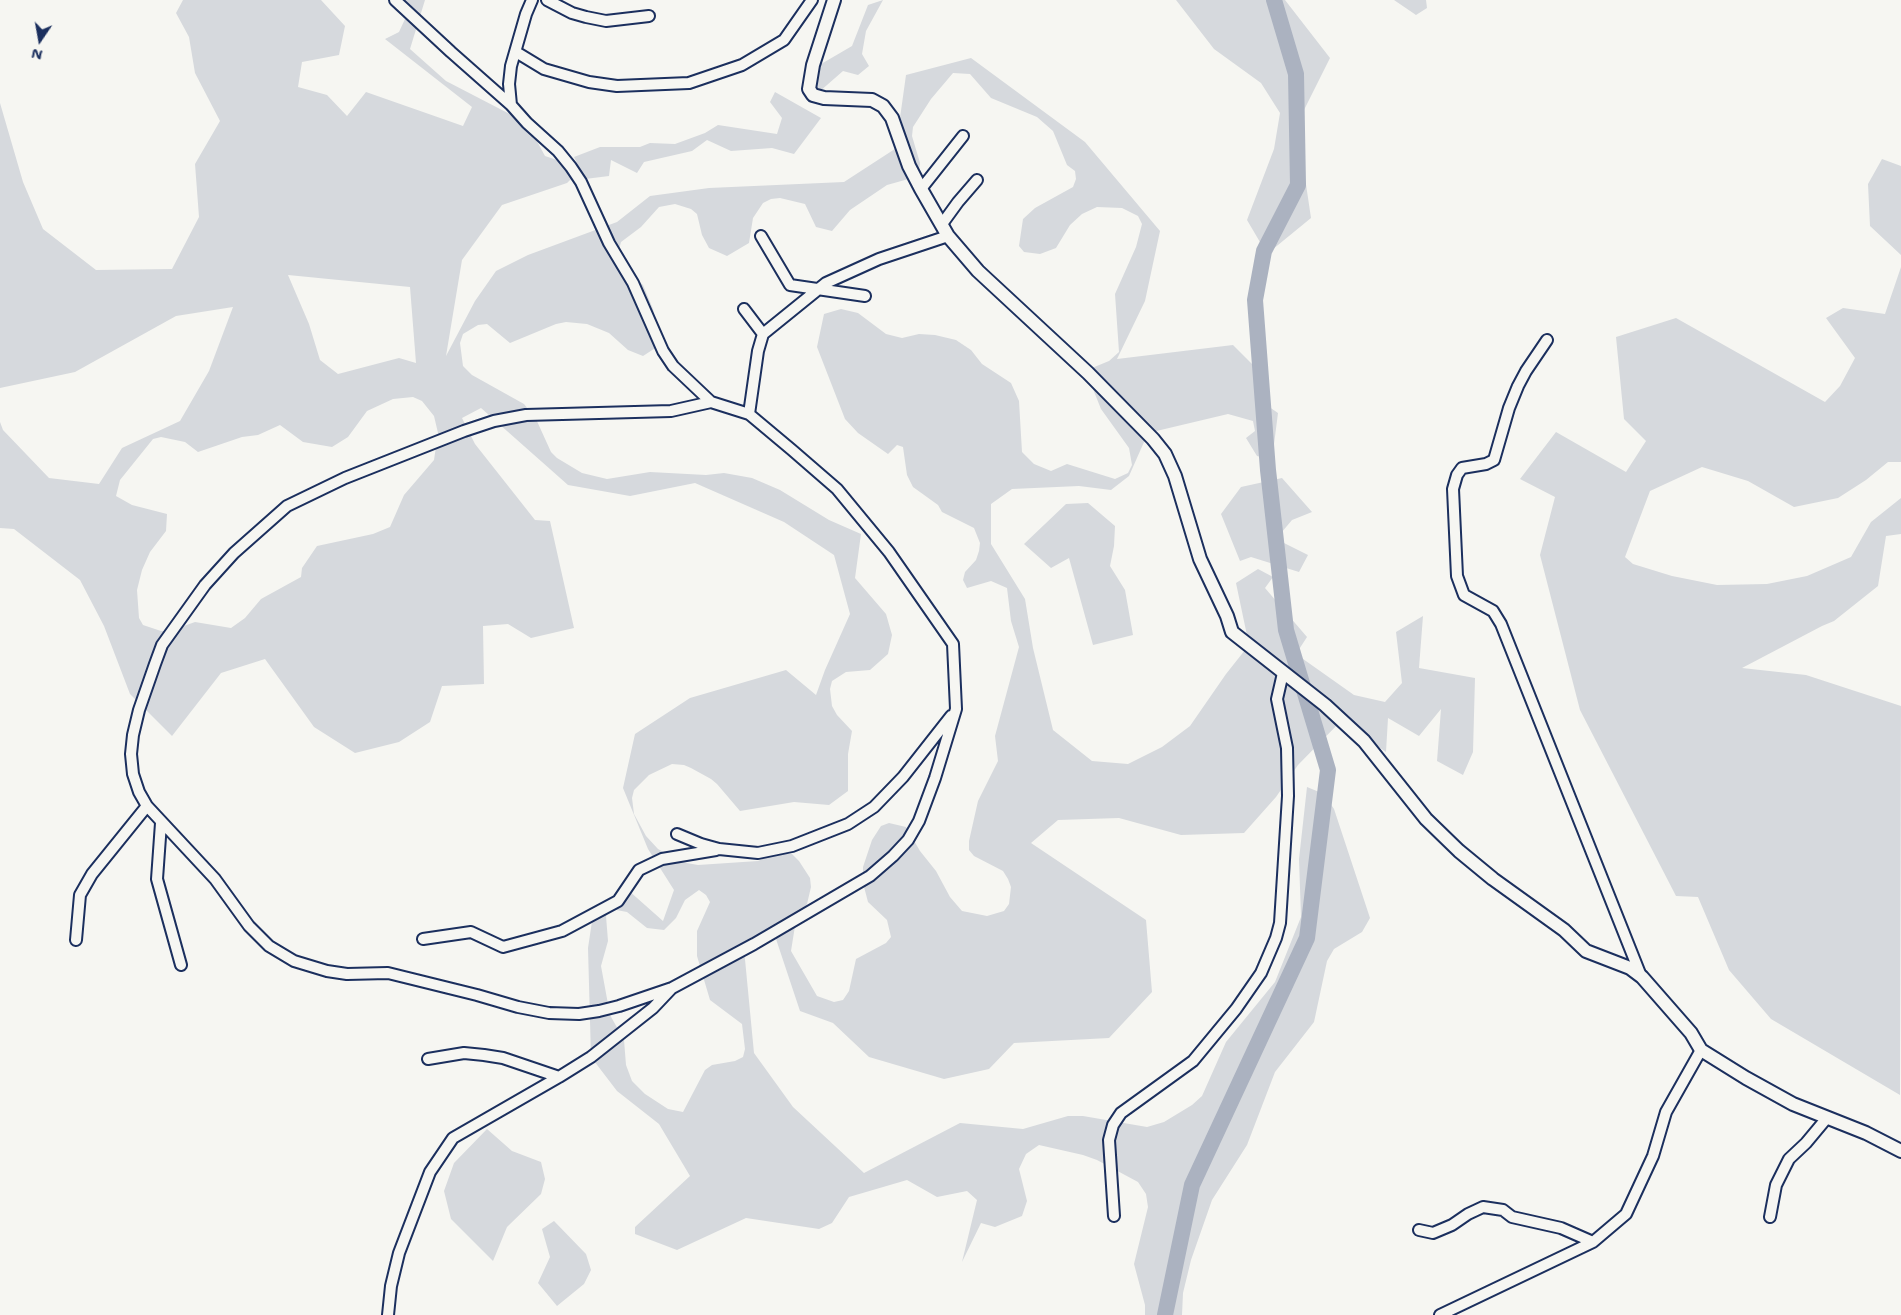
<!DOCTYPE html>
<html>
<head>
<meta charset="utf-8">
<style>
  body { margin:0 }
  #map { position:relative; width:1901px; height:1315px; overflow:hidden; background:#f6f6f2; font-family:"Shantell Sans",sans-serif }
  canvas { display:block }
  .north { position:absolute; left:15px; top:15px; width:50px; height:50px; -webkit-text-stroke:4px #f6f6f2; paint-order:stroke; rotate:192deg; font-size:14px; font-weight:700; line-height:20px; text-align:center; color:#1b2f5e }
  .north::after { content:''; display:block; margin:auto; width:18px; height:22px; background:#1b2f5e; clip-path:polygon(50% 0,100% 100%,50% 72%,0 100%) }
</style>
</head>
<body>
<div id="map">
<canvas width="1901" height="1315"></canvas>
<div class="north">N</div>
</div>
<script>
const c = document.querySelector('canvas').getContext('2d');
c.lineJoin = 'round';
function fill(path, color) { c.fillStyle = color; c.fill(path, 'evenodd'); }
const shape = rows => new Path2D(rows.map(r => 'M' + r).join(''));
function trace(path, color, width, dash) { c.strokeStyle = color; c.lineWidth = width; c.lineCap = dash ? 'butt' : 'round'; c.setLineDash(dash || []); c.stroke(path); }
const green = shape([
  [183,0,321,0,345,26,339,55,302,62,298,87,327,95,347,116,366,92,463,126,472,107,385,39,399,32,405,19,408,8,402,0,425,0,410,49,446,81,527,123,545,156,560,161,569,170,574,176,567,183,502,205,462,260,446,356,475,301,496,271,528,255,617,222,650,196,709,188,844,182,901,145,899,125,906,75,971,58,1085,142,1160,231,1145,301,1117,359,1233,345,1258,370,1256,398,1278,413,1272,460,1257,456,1246,438,1255,431,1253,421,1228,414,1148,433,1129,476,1111,490,1079,486,1012,489,991,504,991,544,1025,599,1033,648,1053,730,1092,761,1128,764,1162,747,1190,726,1226,674,1249,645,1236,583,1258,569,1273,577,1265,588,1307,637,1296,654,1354,695,1385,702,1402,683,1396,632,1423,616,1419,668,1475,678,1473,752,1463,775,1437,761,1441,709,1419,736,1388,718,1386,752,1341,721,1298,765,1276,797,1244,833,1181,835,1119,818,1058,820,1031,843,1146,920,1152,992,1109,1038,1014,1043,989,1069,944,1079,869,1057,833,1023,800,1011,774,933,744,949,754,1053,793,1107,864,1173,960,1123,1023,1129,1068,1116,1083,1116,1147,1127,1164,1122,1192,1105,1202,1096,1226,1042,1275,982,1301,917,1299,859,1307,787,1324,794,1334,809,1370,918,1362,932,1334,949,1327,961,1314,1022,1275,1072,1247,1145,1212,1200,1191,1260,1183,1293,1182,1315,1145,1315,1145,1305,1134,1264,1148,1207,1146,1194,1138,1182,1097,1160,1083,1155,1039,1145,1026,1154,1019,1169,1027,1201,1022,1216,995,1227,981,1223,962,1262,977,1200,967,1191,937,1197,907,1180,849,1197,832,1223,819,1229,746,1218,677,1250,635,1234,635,1227,690,1176,659,1124,617,1091,591,1057,588,948,594,908,628,890,663,921,674,890,648,849,623,788,635,734,690,698,786,670,816,695,825,670,850,614,834,555,784,522,695,483,630,496,568,485,481,408,462,418,475,444,535,520,550,521,574,628,531,638,508,624,483,626,484,684,442,686,430,722,399,742,355,753,314,727,265,659,221,673,172,736,130,694,104,626,80,580,14,529,0,528,0,422,3,430,49,478,99,484,122,448,180,421,209,371,233,307,176,316,75,372,0,388,0,103,23,182,43,229,96,270,172,269,199,217,195,164,220,121,195,73,189,37,176,13],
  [953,73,970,74,991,98,1037,117,1053,131,1067,165,1075,171,1076,179,1073,187,1035,208,1023,219,1019,246,1024,252,1040,254,1056,248,1070,225,1082,214,1097,207,1122,208,1138,216,1142,224,1136,247,1115,294,1119,352,1109,361,1087,370,1087,374,1101,409,1129,448,1132,465,1128,473,1115,479,1067,464,1051,471,1034,464,1022,452,1019,401,1011,383,982,364,971,350,956,340,935,335,919,334,902,338,886,334,858,313,841,309,824,314,817,347,845,419,858,433,888,454,897,445,903,447,907,475,913,487,938,505,942,512,974,528,980,543,979,551,976,560,965,572,963,580,967,588,991,581,1007,588,1011,621,1019,647,995,736,998,761,978,801,969,841,969,850,974,856,1003,871,1008,879,1011,887,1009,904,1004,911,987,916,962,911,950,897,936,871,920,851,906,827,889,823,881,826,872,840,863,867,863,883,868,902,887,920,891,937,886,943,856,959,849,991,843,1000,834,1002,817,996,791,951,795,926,807,904,811,887,810,878,799,861,792,854,774,853,758,861,698,865,681,862,658,849,646,836,634,814,632,798,634,790,649,775,672,764,684,765,691,768,711,779,717,784,740,811,794,802,829,805,848,791,848,754,852,731,837,715,832,706,830,689,832,681,846,672,870,670,888,654,892,635,886,614,855,578,861,534,829,520,780,490,752,478,724,473,706,475,650,472,607,479,582,473,557,458,551,452,536,419,524,404,472,375,463,366,460,343,463,334,478,325,487,324,510,343,556,324,566,322,587,324,609,333,628,350,643,356,660,345,653,309,643,285,622,266,617,257,621,242,641,227,659,207,675,204,691,209,697,214,702,235,709,248,727,256,749,243,753,218,763,203,771,199,780,198,805,204,816,227,832,231,850,210,887,185,912,178,919,172,920,163,912,136,913,127,931,99],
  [288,275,410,287,416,363,399,358,338,374,320,360,309,324],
  [413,397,422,401,434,416,438,433,434,460,404,495,390,527,373,534,317,546,302,568,301,577,261,599,245,618,231,628,195,622,170,631,161,631,143,625,139,618,137,590,142,570,150,552,166,531,167,514,132,505,116,496,120,480,153,439,161,437,185,442,198,452,242,437,258,435,280,425,303,442,332,447,348,437,367,411,393,399],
  [699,890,706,895,710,902,697,931,697,956,710,1000,742,1024,745,1049,743,1057,735,1061,712,1065,705,1070,683,1112,668,1109,645,1094,632,1081,626,1065,624,1040,610,1015,601,966,608,941,606,916,611,909,627,912,647,928,664,930,676,918,685,900],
  [883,0,866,31,862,54,869,66,858,75,843,71,819,92,811,87,816,67,852,46,868,5],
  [1176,0,1285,0,1330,58,1297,124,1311,218,1267,254,1247,220,1274,149,1280,113,1261,83,1214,49],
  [1394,0,1426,0,1427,8,1416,15],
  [775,92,821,118,794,154,772,148,731,151,707,140,692,151,644,162,637,173,611,160,609,176,585,179,574,157,600,147,640,147,650,143,675,144,705,133,718,125,777,134,782,118,770,102],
  [1882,159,1901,166,1901,255,1870,226,1868,184],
  [1901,267,1901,462,1888,462,1866,480,1838,498,1794,507,1748,481,1702,467,1650,491,1625,557,1633,564,1672,576,1717,585,1767,584,1807,576,1851,557,1871,522,1901,498,1901,534,1886,536,1878,586,1834,621,1822,626,1742,668,1806,675,1901,706,1900,1095,1771,1019,1729,970,1698,897,1676,896,1580,710,1540,555,1555,497,1520,479,1556,432,1626,472,1646,441,1624,419,1616,337,1676,318,1825,402,1840,386,1855,358,1826,318,1843,308,1885,314],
  [1282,478,1312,512,1292,520,1276,539,1308,555,1299,572,1251,557,1240,561,1221,514,1241,487],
  [1088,503,1115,526,1114,546,1110,566,1125,590,1133,635,1093,645,1069,558,1051,568,1024,544,1066,504],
  [487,1129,512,1151,541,1162,545,1179,541,1194,507,1227,493,1261,451,1219,444,1191,454,1163],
  [554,1221,586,1254,591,1270,584,1284,557,1306,538,1283,550,1257,542,1229]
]);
const river = shape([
  [1165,1315,1192,1185,1307,938,1328,770,1286,630,1268,470,1255,300,1264,251,1298,185,1296,74,1274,0]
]);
const minor = shape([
  [395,0,451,52,511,105,527,123,558,151,571,167,581,182,609,243,633,283,663,351,673,366,711,402,749,414,792,450,837,489,889,552,953,644,956,709,935,778,919,821,908,840,893,856,870,876,754,944,672,988,619,1006,599,1011,579,1014,549,1013,518,1007,477,995,388,973,347,974,327,971,294,961,269,946,249,926,215,879,147,806,139,792,133,774,131,754,133,735,139,710,155,664,162,645,205,585,234,553,287,506,345,478,464,431,494,421,526,415,671,411,711,402],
  [547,0,572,13,586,17,606,21,649,16],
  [516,52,544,69,589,82,617,86,689,83,742,65,784,40,812,0],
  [511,105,509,84,511,66,526,14,532,0],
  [921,189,963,136],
  [942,224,958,202,977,180],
  [761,236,790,285,865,296],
  [744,309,763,334],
  [1547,340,1526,371,1518,386,1509,408,1494,460,1486,464,1462,468,1457,475,1453,489,1457,576,1464,595,1493,611,1501,624,1641,976],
  [749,414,758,351,763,334,826,283,879,259,948,236],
  [161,823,157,879,181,965],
  [677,834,701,844,719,849,758,853,792,846,848,824,874,807,903,777,951,716],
  [423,939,471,932,503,947,562,931,618,901,639,870,662,859,716,850],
  [76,940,80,895,92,874,147,806],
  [428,1059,464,1053,484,1055,503,1058,559,1077],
  [1114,1216,1109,1140,1113,1125,1121,1113,1193,1061,1236,1009,1261,973,1276,938,1280,923,1288,796,1287,748,1277,699,1283,673],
  [1770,1217,1776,1185,1789,1159,1806,1143,1826,1119],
  [1419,1230,1433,1233,1452,1225,1468,1214,1483,1207,1503,1210,1512,1217,1561,1228,1593,1242],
  [388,1315,391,1286,399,1253,430,1172,453,1138,559,1077,591,1057,653,1008,671,989],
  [1440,1315,1593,1242,1626,1214,1653,1156,1666,1112,1701,1050]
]);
const tertiary = shape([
  [834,0,813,65,809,89,813,95,824,98,872,100,883,106,892,118,909,166,921,189,948,236,978,271,1088,373,1153,439,1165,454,1175,476,1200,559,1227,616,1232,632,1325,705,1364,741,1426,819,1459,851,1493,879,1564,930,1586,951,1630,968,1642,977,1691,1033,1701,1050,1746,1078,1793,1104,1866,1133,1901,1151]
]);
fill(green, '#d6d9dd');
trace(river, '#abb2c0', 16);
trace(minor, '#1b2f5e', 14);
trace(tertiary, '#1b2f5e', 16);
trace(minor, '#f6f6f2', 10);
trace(tertiary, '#f6f6f2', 12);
</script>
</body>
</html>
